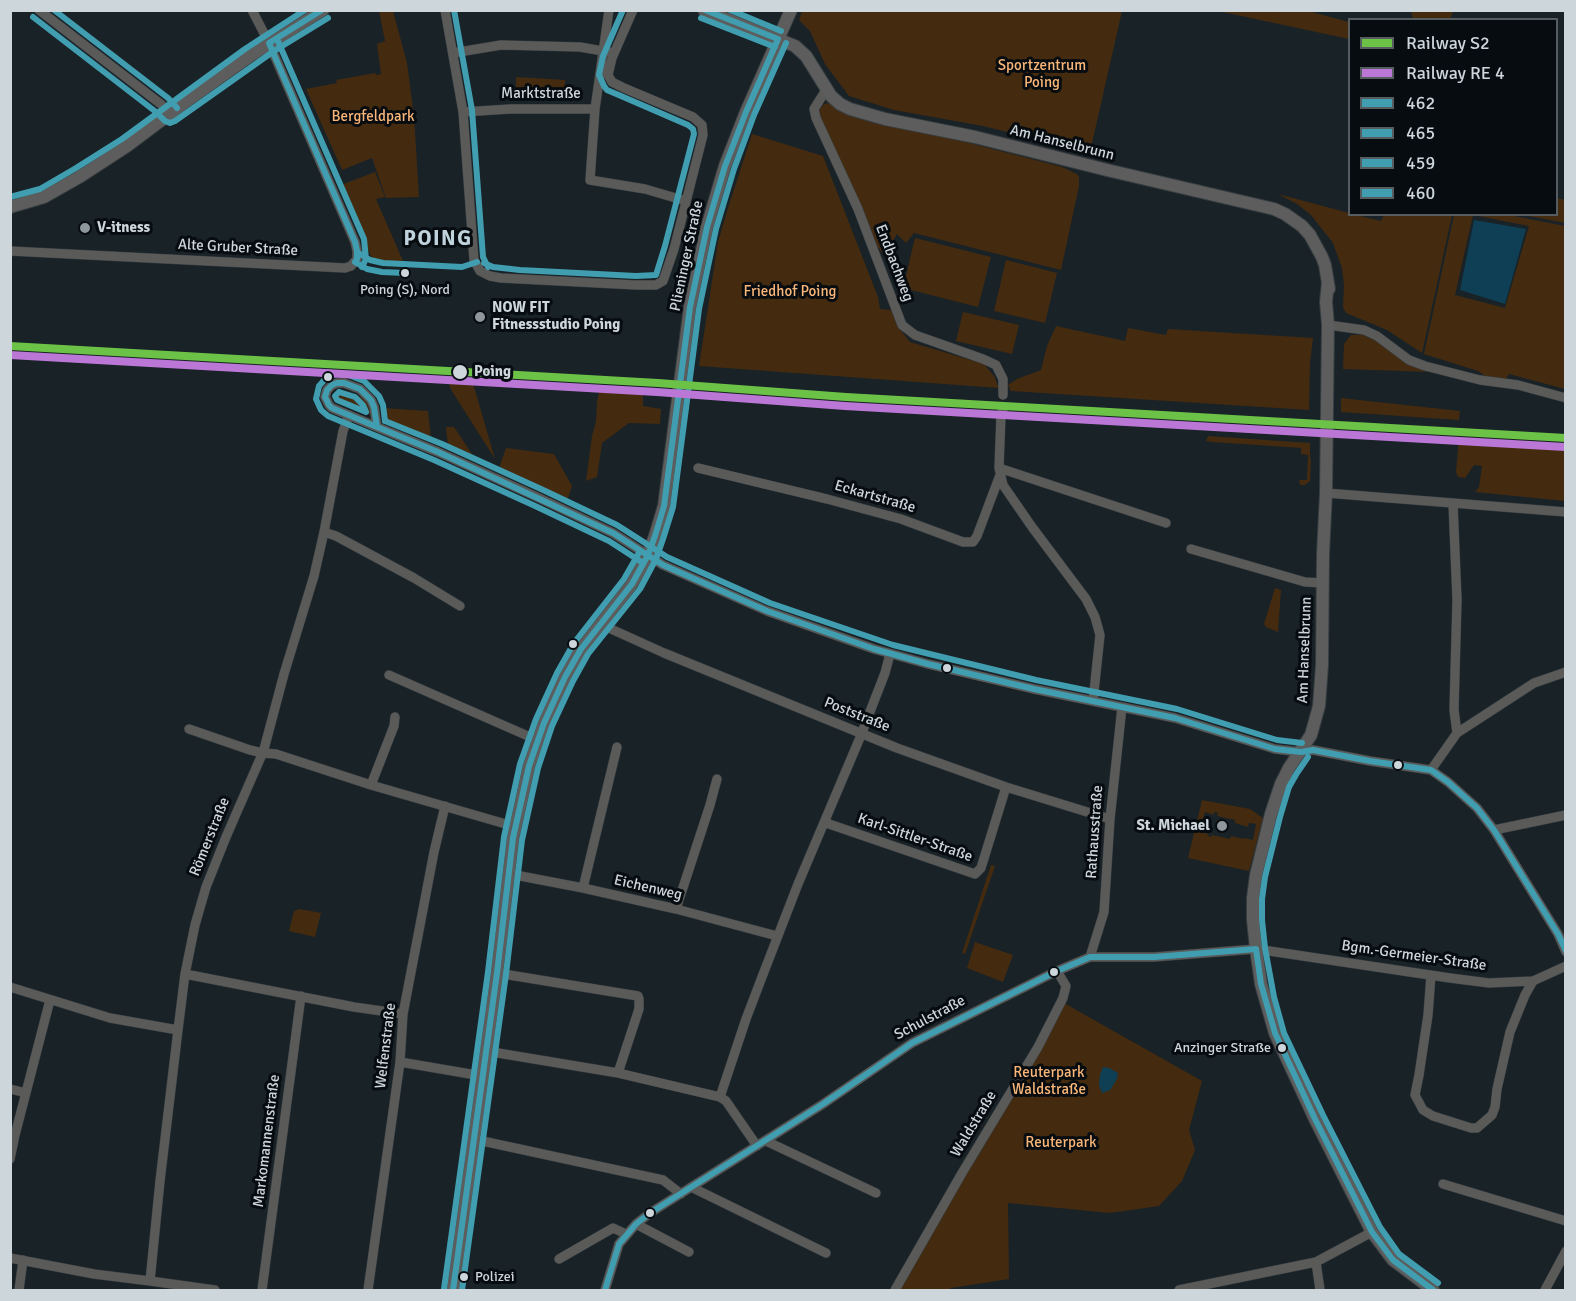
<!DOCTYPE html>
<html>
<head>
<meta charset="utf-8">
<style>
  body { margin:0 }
  #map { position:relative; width:1576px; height:1301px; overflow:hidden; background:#192226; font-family:Signika,sans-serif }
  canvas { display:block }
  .frame { position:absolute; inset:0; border:12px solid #cdd6db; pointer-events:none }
  .legend { position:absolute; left:1348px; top:18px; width:210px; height:198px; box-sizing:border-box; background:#060c0f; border:2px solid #565d61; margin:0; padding:8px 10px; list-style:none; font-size:18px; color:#cdd6db }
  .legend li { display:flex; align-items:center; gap:12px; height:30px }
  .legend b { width:30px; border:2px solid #565d61 }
</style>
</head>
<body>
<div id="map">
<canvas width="1576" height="1301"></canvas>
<div class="frame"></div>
<ul class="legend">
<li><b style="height:8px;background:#6cc247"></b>Railway S2</li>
<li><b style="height:8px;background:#ba77d6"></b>Railway RE 4</li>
<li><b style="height:8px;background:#409eb0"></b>462</li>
<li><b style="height:8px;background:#409eb0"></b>465</li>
<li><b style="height:8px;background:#409eb0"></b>459</li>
<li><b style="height:8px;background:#409eb0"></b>460</li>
</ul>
</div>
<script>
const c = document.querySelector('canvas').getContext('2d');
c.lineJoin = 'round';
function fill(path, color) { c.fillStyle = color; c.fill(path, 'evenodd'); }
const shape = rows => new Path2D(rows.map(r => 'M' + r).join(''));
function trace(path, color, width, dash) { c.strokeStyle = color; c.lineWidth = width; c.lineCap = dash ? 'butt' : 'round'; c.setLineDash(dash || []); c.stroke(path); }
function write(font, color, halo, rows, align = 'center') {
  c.font = font + ' Signika,sans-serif'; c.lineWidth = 6; c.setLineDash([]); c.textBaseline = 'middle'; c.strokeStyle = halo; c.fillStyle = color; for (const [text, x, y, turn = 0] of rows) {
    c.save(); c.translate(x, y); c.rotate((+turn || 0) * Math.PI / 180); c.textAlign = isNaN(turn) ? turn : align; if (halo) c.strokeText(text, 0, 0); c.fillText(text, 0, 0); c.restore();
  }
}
const green = shape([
  [379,11,393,11,407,63,414,116,419,197,386,198,372,158,342,170,306,89,337,83,336,80,375,73,376,75,381,74,377,44,385,41],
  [802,11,1122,11,1090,152,983,126,894,110,849,96,825,64,810,31,799,20],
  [1218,11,1308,11,1349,22,1349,39],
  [1411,11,1411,10,1453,11,1450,20,1413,19],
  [516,77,565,80,565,96,516,93],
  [829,103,838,109,1062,167,1077,174,1079,177,1079,186,1061,270,914,233,906,243,897,234,884,255,874,242,820,119,819,110,824,104],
  [752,134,823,156,878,297,880,309,891,310,898,327,910,342,984,364,994,376,999,388,699,366,718,242,728,208],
  [375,172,385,197,376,199,403,261,373,261,341,185],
  [1278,194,1349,213,1350,214,1356,215,1381,221,1384,215,1452,215,1422,353,1387,330,1346,313,1343,308,1344,285,1342,268,1333,243,1311,215,1297,204],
  [1557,198,1565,200,1565,223,1523,215,1556,214],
  [1454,215,1509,215,1565,226,1565,389,1509,374,1506,379,1485,376,1478,371,1424,354],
  [1473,215,1529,226,1505,308,1455,295],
  [915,238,991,257,978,307,903,288],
  [1006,260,1057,273,1045,323,994,311],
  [963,312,1019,325,1012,354,956,341],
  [1056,326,1125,341,1128,328,1166,335,1168,329,1313,338,1310,363,1309,410,1011,391,1008,385,1017,379,1041,370,1047,346],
  [1351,335,1363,335,1378,342,1407,362,1431,372,1343,369,1344,344],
  [449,379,472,380,495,459,450,388],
  [343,391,366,399,370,405,371,415,331,398,337,392],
  [599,392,643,394,643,406,661,409,660,424,629,423,602,443,597,477,586,481,592,436,596,422,597,402],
  [1341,398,1460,411,1459,420,1341,412],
  [383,408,428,411,431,439,384,420],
  [446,427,454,427,474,457,448,446],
  [1208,436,1310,443,1310,459,1311,459,1310,481,1305,485,1300,485,1299,480,1307,480,1308,455,1301,454,1301,448,1212,442,1206,441],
  [1459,437,1565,444,1565,501,1475,492,1479,487,1482,466,1474,465,1465,478,1458,477,1456,472],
  [506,448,554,454,572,486,567,501,500,470,500,465],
  [1275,588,1281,590,1278,632,1266,627,1264,624],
  [1202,800,1250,809,1263,818,1249,871,1188,858],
  [1205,812,1214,815,1214,812,1218,813,1217,816,1235,820,1235,823,1248,827,1249,823,1256,824,1253,840,1245,838,1244,839,1231,836,1230,839,1212,835,1211,837,1208,836,1209,834,1200,832],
  [991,865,995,866,965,954,962,953],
  [300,909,321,913,315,937,289,931,294,911],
  [975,942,1013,955,1003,982,967,968],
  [1064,1003,1202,1081,1189,1130,1195,1150,1182,1181,1159,1206,1110,1213,1008,1203,1009,1279,951,1288,950,1290,899,1290,967,1173,977,1158,1045,1039]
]);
const water = shape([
  [1474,220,1526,229,1505,304,1460,290],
  [1103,1067,1109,1068,1118,1073,1117,1079,1110,1090,1102,1093,1099,1085,1100,1075]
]);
const street = shape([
  [39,10,162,105,170,114],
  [445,10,463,112,474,260,480,271,490,276,501,278,636,285,656,285,663,281,674,249,703,135,702,125,693,117,624,88,612,82,608,75,612,58,633,10],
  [453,53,501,45,580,47,614,53],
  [826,90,814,109,816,118,858,209,902,325,915,335,983,359,996,365,1003,379,1003,395],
  [595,109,609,10],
  [463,112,510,109,595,109,590,180,645,189,686,201],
  [10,251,345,268,351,266,357,259,357,251,355,242,269,43,252,10],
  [1328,325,1364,330,1377,336,1409,360,1425,366,1480,380,1518,385,1566,398],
  [1003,409,1001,415,999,468,1003,485,1032,527,1086,599,1095,617,1100,635,1093,701],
  [377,427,374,407,371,400,360,389,344,383,337,383,332,385,327,390,325,397,329,405,332,408,377,427,438,452,537,497,613,533,663,565,767,611,874,649,928,664,1034,689,1175,718,1275,749,1301,752,1313,750,1370,761,1431,770,1448,782,1468,800,1477,808,1494,830,1558,934,1566,952],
  [698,468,827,499,901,519,963,542,973,542,977,536,1000,475],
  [999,468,1166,523],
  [1326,493,1566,512],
  [324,532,336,536,414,578,460,606],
  [1191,549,1305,582,1323,583],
  [600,624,664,653,897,748,1006,787,1110,819],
  [389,675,537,740],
  [189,729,250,750,263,753,276,754,371,785,516,827],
  [1457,733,1534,683,1566,672],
  [1431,770,1457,733,1454,710,1457,600,1453,503],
  [371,785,394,726,395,717],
  [826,821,829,824,975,874,981,868,1006,787],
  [1494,830,1566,815],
  [510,874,583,888,676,909,777,936],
  [583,888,617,747],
  [676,909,710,805,717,779],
  [1090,957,1104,912,1110,819,1122,707],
  [497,973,638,996,639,999,639,1009,618,1073],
  [185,974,354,1007,403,1014],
  [1431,975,1428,1015,1419,1075,1415,1095,1423,1110,1433,1116,1471,1128,1477,1128,1492,1115,1495,1107,1497,1089,1510,1032,1525,995,1533,981],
  [10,987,110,1018,178,1030],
  [486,1051,618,1073,720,1097],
  [400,1062,482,1076],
  [10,1089,26,1093],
  [473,1139,663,1180,681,1194],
  [766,1141,876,1193],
  [757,1146,726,1101,720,1097,746,1019,762,977,798,884,859,740,885,673,890,654],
  [10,1159,15,1135,50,1000],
  [1443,1184,1566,1221],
  [691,1187,826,1253],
  [636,1224,689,1252],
  [10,1258,94,1274,150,1281,215,1290],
  [559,1259,613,1228,626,1234],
  [1316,1262,1320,1290],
  [150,1281,160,1181,178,1030,185,974,195,925,206,887,226,837,260,759,263,753,284,674,314,576,324,532,343,431,349,415],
  [19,1290,23,1260],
  [262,1290,301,996],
  [368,1290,400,1062,403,1014,434,852,445,806],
  [605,1290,619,1244,636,1224,650,1213,823,1104,912,1043,1057,971,1090,957,1154,957,1256,949,1450,978,1489,983,1533,981,1566,966],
  [895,1290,962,1173,1038,1047,1063,998,1066,986,1057,971],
  [1179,1290,1316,1262,1372,1232],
  [1545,1290,1566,1251]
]);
const secondary = shape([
  [704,10,795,46,806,56,831,96,840,104,850,109,885,119,975,137,1107,170,1274,209,1285,214,1302,226,1310,235,1322,257,1325,265,1329,289],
  [10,207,44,197,81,176,127,146,191,98,250,56,323,10],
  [1328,282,1326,302,1328,325,1326,493,1323,554,1322,665,1319,706,1311,735,1289,768,1281,784,1271,814,1256,875,1253,898,1253,920,1256,949,1261,984,1275,1033,1315,1119,1372,1232,1393,1260,1433,1290],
  [453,1290,497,973,513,838,529,766,544,723,565,677,581,649,632,584,648,555,655,536,664,506,690,307,707,227,725,166,746,112,791,10]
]);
const bus1 = shape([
  [322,10,269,43,355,242,357,251,357,259,355,262,367,269,382,272,405,273],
  [337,383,344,383,360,389,371,400,374,407,377,427,332,408,329,405,325,397,327,390,332,385,337,383],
  [377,427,438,452,613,533,663,565,767,611,874,649,928,664,1034,689,1175,718,1275,749,1301,752,1313,750,1370,761,1431,770,1448,782,1477,808,1494,830,1558,934,1566,951],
  [1256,949,1261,984,1275,1033,1315,1119,1372,1232,1393,1260,1433,1290],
  [453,1290,497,973,513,838,529,766,544,723,565,677,581,649,632,584,648,555,655,536,664,506,690,307,707,227,725,166,746,112,778,39,705,10],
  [605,1290,619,1244,636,1224,650,1213,823,1104,912,1043,1057,971,1090,957,1154,957,1256,949]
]);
const bus2 = shape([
  [33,17,156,112,165,121,170,123,175,121,274,51,328,18],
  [701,18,775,47],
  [385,421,383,405,379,396,364,381,346,374,336,374,327,377,319,386,316,399,321,410,328,416,434,460,533,505,609,541,643,563],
  [462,1290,506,974,522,840,538,768,552,726,573,681,588,654,640,589,656,559,663,539,673,507,699,309,716,229,734,169,754,115,786,43]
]);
const bus3 = shape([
  [339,392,355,397,363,405,366,412,337,400,335,396,339,392],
  [385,421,442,444,541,489,617,525,667,557,770,603,893,645,1036,680,1177,709,1277,740,1302,743],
  [1308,757,1297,773,1289,787,1280,817,1265,877,1262,899,1262,920,1265,948,1274,997,1284,1033,1323,1115,1380,1227,1399,1254,1438,1283],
  [444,1289,488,972,504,837,520,764,536,719,557,673,574,643,624,579,640,551]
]);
const bus4 = shape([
  [54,10,168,98,177,108],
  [454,10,472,110,483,257,488,267],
  [730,10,781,31],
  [277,39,364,239,366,259,362,267],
  [10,197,40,189,76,168,122,139,245,49,305,10],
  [360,254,370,260,383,263,462,267,477,262],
  [484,263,493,267,520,270,636,276,656,275,665,246,694,134,693,129,688,125,621,96,607,90,604,86,599,75,603,56,623,10]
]);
const rail1 = shape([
  [10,346,658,383,846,397,1566,438]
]);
const rail2 = shape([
  [10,355,657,392,845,406,1565,447]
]);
const markers = [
  [85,228,6,"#8e979c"],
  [405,273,5,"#cdd6db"],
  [480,317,6,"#8e979c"],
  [460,372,8,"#cdd6db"],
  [328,377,5,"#cdd6db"],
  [573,644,5,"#cdd6db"],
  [947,668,5,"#cdd6db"],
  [1398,765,5,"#cdd6db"],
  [1222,826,6,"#8e979c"],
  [1054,972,5,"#cdd6db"],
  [1282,1048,5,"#cdd6db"],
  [650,1213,5,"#cdd6db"],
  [464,1277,5,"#cdd6db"]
];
const busNames = [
  ["Poing (S), Nord",405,290],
  ["Anzinger Straße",1271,1048,"right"],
  ["Polizei",475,1277,"left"]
];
const parkNames = [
  ["Sportzentrum",1042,66],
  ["Poing",1042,83],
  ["Bergfeldpark",373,117],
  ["Friedhof Poing",790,292],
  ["Reuterpark",1049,1073],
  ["Waldstraße",1049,1090],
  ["Reuterpark",1061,1143]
];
const streetNames = [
  ["Marktstraße",541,94],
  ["Am Hanselbrunn",1062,143,14],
  ["Alte Gruber Straße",238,248,3],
  ["Plieninger Straße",687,256,-78],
  ["Endbachweg",894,263,69],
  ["Eckartstraße",875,497,16],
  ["Am Hanselbrunn",1305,650,-88],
  ["Poststraße",857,715,22],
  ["Rathausstraße",1095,832,-86],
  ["Römerstraße",210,837,-68],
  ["Karl-Sittler-Straße",915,838,19],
  ["Eichenweg",648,888,13],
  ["Bgm.-Germeier-Straße",1414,956,8],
  ["Schulstraße",930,1018,-28],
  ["Welfenstraße",386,1046,-83],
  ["Waldstraße",974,1124,-59],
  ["Markomannenstraße",267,1141,-83]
];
const poiNames = [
  ["V-itness",97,228],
  ["NOW FIT",492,308],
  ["Fitnessstudio Poing",492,325],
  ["St. Michael",1210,826,"right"]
];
const stopNames = [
  ["Poing",474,372]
];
const districtNames = [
  ["POING",438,239]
];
fill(green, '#442b10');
fill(water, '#0e3f54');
trace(street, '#373e42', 10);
trace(secondary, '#373e42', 14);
trace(street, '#5a5a59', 9);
trace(secondary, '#5c5d5c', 12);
trace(bus1, '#409eb0', 6);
trace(bus2, '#409eb0', 6);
trace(bus3, '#409eb0', 6);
trace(bus4, '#409eb0', 6);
trace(rail1, '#6cc247', 8);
trace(rail2, '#ba77d6', 8);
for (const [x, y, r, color] of markers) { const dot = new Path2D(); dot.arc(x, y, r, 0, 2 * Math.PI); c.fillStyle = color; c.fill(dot); trace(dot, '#060c0f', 2); }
write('14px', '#cdd6db', '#060c0f', busNames);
write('15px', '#fbb779', '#060c0f', parkNames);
write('15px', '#cdd6db', '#060c0f', streetNames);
write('bold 15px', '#cdd6db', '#060c0f', poiNames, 'left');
write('bold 15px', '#cdd6db', '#060c0f', stopNames, 'left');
c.letterSpacing = '1.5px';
write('bold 21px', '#c0d3dd', '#060c0f', districtNames);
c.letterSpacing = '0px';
</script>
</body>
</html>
